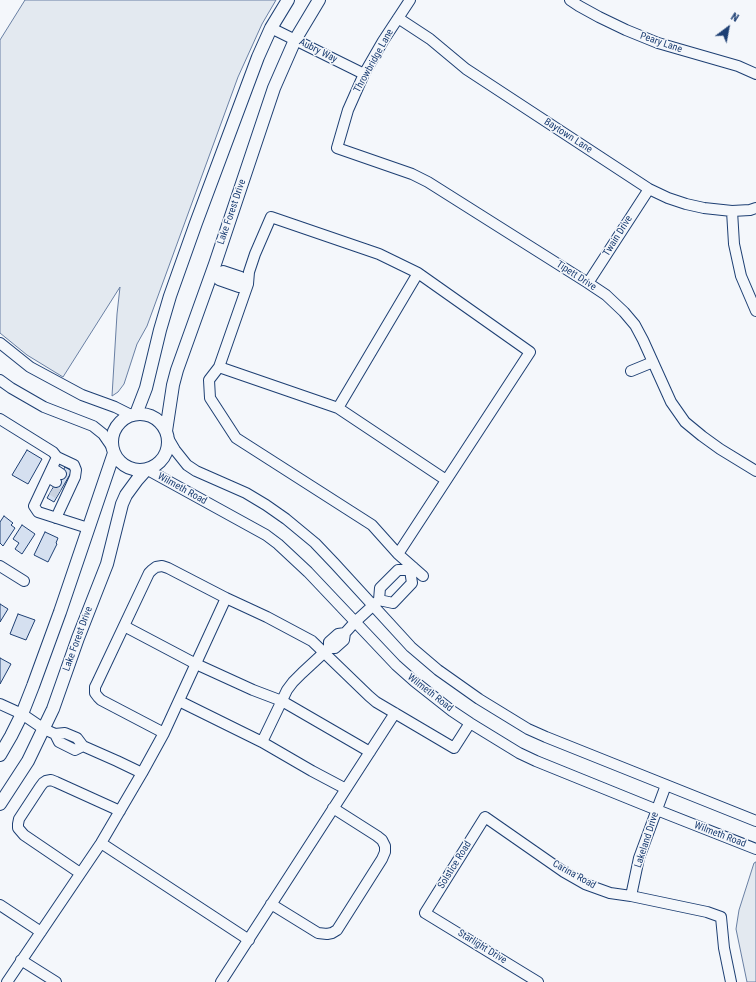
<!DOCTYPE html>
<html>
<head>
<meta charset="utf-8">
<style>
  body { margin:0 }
  #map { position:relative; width:756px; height:982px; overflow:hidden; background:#f4f7fb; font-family:"Roboto Condensed",sans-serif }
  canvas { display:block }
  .north { position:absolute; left:708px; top:8px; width:40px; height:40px; -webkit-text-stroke:3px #f4f7fb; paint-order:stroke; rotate:32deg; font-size:11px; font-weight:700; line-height:16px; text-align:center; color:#1d3f73 }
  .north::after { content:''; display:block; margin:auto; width:14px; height:18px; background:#1d3f73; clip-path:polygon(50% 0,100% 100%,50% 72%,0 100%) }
</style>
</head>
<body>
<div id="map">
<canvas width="756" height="982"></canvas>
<div class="north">N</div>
</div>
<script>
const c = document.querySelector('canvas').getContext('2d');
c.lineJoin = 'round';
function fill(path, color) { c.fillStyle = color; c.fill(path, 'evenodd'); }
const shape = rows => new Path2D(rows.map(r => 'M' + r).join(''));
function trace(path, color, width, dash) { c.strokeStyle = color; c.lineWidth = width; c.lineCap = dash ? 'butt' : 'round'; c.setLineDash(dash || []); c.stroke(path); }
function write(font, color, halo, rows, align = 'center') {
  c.font = font + ' "Roboto Condensed",sans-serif'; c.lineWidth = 3; c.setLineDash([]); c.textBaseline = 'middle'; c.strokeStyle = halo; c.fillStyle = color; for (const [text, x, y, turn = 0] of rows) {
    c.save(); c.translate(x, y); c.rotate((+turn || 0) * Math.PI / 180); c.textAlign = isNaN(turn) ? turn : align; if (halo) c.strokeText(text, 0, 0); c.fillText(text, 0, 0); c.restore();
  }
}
const green = shape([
  [25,0,276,0,262,24,238,77,147,326,137,344,124,384,118,392,112,396,117,314,120,287,63,377,27,355,0,333,0,40,25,0],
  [756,862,756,982,747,982,736,929,739,910,754,863,756,862]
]);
const building = shape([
  [27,450,42,459,28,484,12,475,27,450],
  [65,467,72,471,54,502,47,498,65,467],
  [4,516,13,523,11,525,15,528,3,546,0,543,0,522,4,516],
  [22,525,35,534,22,554,15,549,19,543,13,539,22,525],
  [45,532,58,538,56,543,57,544,48,562,34,555,45,532],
  [0,604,8,609,0,622,0,604],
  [18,614,35,620,26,640,10,634,18,614],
  [0,658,11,664,0,684,0,658]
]);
const minorTunnel = shape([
  [52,490,58,494]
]);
const minor = shape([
  [410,0,383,41,364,74,348,110,337,148,412,174,428,182,588,283,606,295,624,312,635,325,643,340,671,402,685,422,702,436,720,449,756,471],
  [570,0,579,6,599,17,626,30,658,43,738,66,756,74],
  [398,18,430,39,466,69,649,189,668,198,686,204,704,208,732,211,750,210,756,208],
  [271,28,364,74],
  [732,211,734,244,741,276,756,311],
  [212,273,216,274,223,271,241,277,243,283],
  [216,274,219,280,239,287,243,283],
  [588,283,649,189],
  [0,343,30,367,82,395,115,407,131,415],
  [219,367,338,408,446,480],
  [631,371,653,362],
  [0,380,11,388,44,407,93,426,103,434,112,447],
  [338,408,418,273],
  [0,419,53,452,57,457,34,506,38,512,88,528],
  [168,438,175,450,187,465,196,471,246,493,266,505,286,519,315,543,335,564,411,647,438,670,479,699,528,729,546,737,756,821],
  [52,468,61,474],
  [148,470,266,535,278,544,308,572,396,665,414,681,452,711,470,723,519,753,536,761,657,810,756,849],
  [48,477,56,482],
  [56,518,75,477,76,470,74,465,57,457],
  [398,554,530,352,418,273,379,254,271,217,255,254,249,272,248,284,219,367,209,380,210,398,236,438,372,525,398,554,423,576],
  [0,566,24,581],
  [379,600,393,603,412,583,410,570,413,567],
  [124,626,196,664,253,690,282,701,370,752],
  [329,648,335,648,344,640,345,633],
  [179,701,262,742,312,771,346,789],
  [0,704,22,714,44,729,55,734,65,733,77,738,83,746,117,761,142,773],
  [164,733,101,700,98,697,95,693,95,687,97,683,149,573,152,570,156,567,162,566,168,568,226,598,267,617,312,641,369,696,376,702,454,748,470,723],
  [55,734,59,742,75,750,83,746],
  [262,742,287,690,293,682,302,673,329,648,329,642,338,634,345,633,355,622,379,600,380,588,398,570,410,570],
  [101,843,249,940],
  [80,873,24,835,18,828,18,824,19,819,40,787,43,783,46,781,51,780,56,782,120,811],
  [631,896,639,858,666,785],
  [271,904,318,933,327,934,332,933,337,930,382,859,385,852,385,846,382,840,377,836,333,808],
  [0,905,41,932],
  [21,960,56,982],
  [7,982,101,843,142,773,164,733,226,598],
  [221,982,395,713],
  [538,982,425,913,485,817,564,872,585,884,610,893,631,896,707,912,721,917,724,948,731,982]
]);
const major = shape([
  '112 442a28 28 0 1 1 56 0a28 28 0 1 1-56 0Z',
  [136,414,146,388,160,330,170,296,196,223,258,57,271,28,288,0],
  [166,431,173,385,177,370,215,264,274,88,295,40,319,0],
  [0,755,11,736,22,714,33,686,60,612,114,453],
  [0,804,28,761,40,736,53,709,78,638,107,564,122,504,126,495,137,480,145,471]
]);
const streetNames = [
  ["Peary Lane",661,43,19],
  ["Aubry Way",318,51,27],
  ["Throwbridge Lane",374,61,-61],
  ["Baytown Lane",568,136,33],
  ["Lake Forest Drive",232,212,-71],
  ["Twain Drive",618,236,-58],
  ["Tipett Drive",576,276,33],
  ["Wilmeth Road",182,489,29],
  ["Lake Forest Drive",78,639,-70],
  ["Wilmeth Road",430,693,38],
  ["Wilmeth Road",720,835,21],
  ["Lakeland Drive",647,840,-72],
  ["Solstice Road",455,865,-58],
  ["Carina Road",574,875,29],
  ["Starlight Drive",482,947,32]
];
fill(green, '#e3e9f0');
trace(green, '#687fa3', 1);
fill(building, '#d5e0f0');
trace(building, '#1d3f73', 1);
trace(minorTunnel, '#c9d2e0', 10, [10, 5]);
trace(minor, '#1d3f73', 12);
trace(major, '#1d3f73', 14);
trace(minor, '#f4f7fb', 10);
trace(major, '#f4f7fb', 12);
write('10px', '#1d3f73', '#f4f7fb', streetNames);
</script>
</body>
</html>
